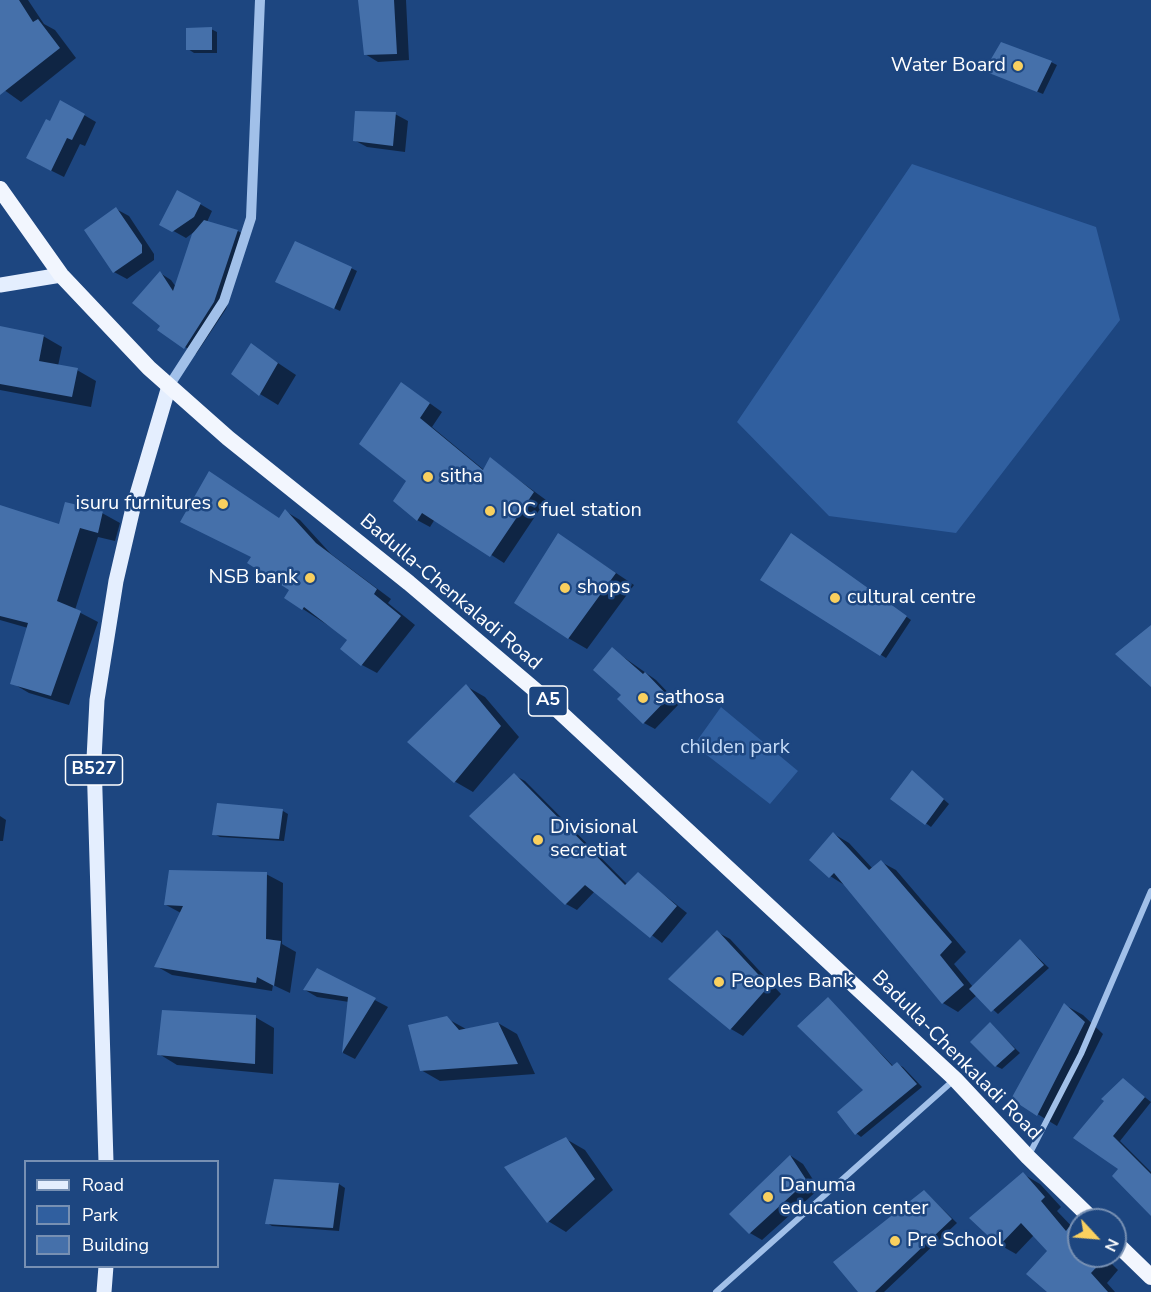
<!DOCTYPE html>
<html>
<head>
<meta charset="utf-8">
<style>
  body { margin:0 }
  #map { position:relative; width:1151px; height:1292px; overflow:hidden; background:#1d4680; font-family:"Nunito Sans",sans-serif }
  canvas { display:block }
  .legend { position:absolute; left:24px; top:1160px; width:195px; height:108px; box-sizing:border-box; background:#1d4680; border:2px solid #7790b3; margin:0; padding:8px 10px; list-style:none; font-size:18px; color:#fff }
  .legend li { display:flex; align-items:center; gap:12px; height:30px }
  .legend b { width:30px; border:2px solid #7790b3 }
  .north { position:absolute; left:1067px; top:1208px; width:60px; height:60px; box-sizing:border-box; background:#1d4680; border:2px solid #7790b3; border-radius:50%; rotate:116deg; font-size:16px; font-weight:700; line-height:24px; text-align:center; color:#fff }
  .north::after { content:''; display:block; margin:auto; width:21px; height:27px; background:#f9d05f; clip-path:polygon(50% 0,100% 100%,50% 72%,0 100%) }
</style>
</head>
<body>
<div id="map">
<canvas width="1151" height="1292"></canvas>
<ul class="legend">
<li><b style="height:8px;background:#e4eefe"></b>Road</li>
<li><b style="height:16px;background:#305f9f"></b>Park</li>
<li><b style="height:16px;background:#4570aa"></b>Building</li>
</ul>
<div class="north">N</div>
</div>
<script>
const c = document.querySelector('canvas').getContext('2d');
c.lineJoin = 'round';
function fill(path, color) { c.fillStyle = color; c.fill(path, 'evenodd'); }
const shape = rows => new Path2D(rows.map(r => 'M' + r).join(''));
function trace(path, color, width, dash) { c.strokeStyle = color; c.lineWidth = width; c.lineCap = dash ? 'butt' : 'round'; c.setLineDash(dash || []); c.stroke(path); }
function write(font, color, halo, rows, align = 'center') {
  c.font = font + ' "Nunito Sans",sans-serif'; c.lineWidth = 5; c.setLineDash([]); c.textBaseline = 'middle'; c.strokeStyle = halo; c.fillStyle = color; for (const [text, x, y, turn = 0] of rows) {
    c.save(); c.translate(x, y); c.rotate((+turn || 0) * Math.PI / 180); c.textAlign = isNaN(turn) ? turn : align; if (halo) c.strokeText(text, 0, 0); c.fillText(text, 0, 0); c.restore();
  }
}
const green = shape([
  [912,164,1096,227,1120,320,956,533,829,516,737,422],
  [721,707,798,771,770,804,694,745]
]);
const shadow = shape([
  [0,0,28,0,44,24,55,30,76,58,21,102,0,87],
  [360,0,406,0,409,60,378,62,365,54],
  [211,29,217,32,217,53,194,53,188,49],
  [1051,62,1057,65,1043,94,992,73],
  [395,114,408,121,405,152,367,147,354,140],
  [84,115,96,122,85,146,80,144,64,177,40,165,50,123],
  [200,204,212,211,207,222,238,231,249,238,226,309,196,354,159,330,162,326,160,273,171,280,176,287,194,232,186,238,161,224],
  [116,209,129,216,154,254,154,260,127,279,114,272],
  [351,268,357,271,340,311,283,284],
  [0,328,43,336,62,347,58,366,77,370,96,381,91,407,0,390],
  [251,345,296,375,278,405,260,394],
  [414,392,442,412,432,427,484,470,490,459,546,500,504,563,435,519,430,527,417,520,408,481],
  [0,507,60,526,102,513,120,523,115,541,98,537,75,610,98,622,69,705,29,693,12,683,28,628,0,620],
  [285,511,300,520,331,554,391,599,388,603,415,625,377,673,362,665,349,639,286,598,291,590,280,519],
  [559,535,634,585,587,649,568,638],
  [797,538,911,620,886,658,762,580],
  [612,649,656,680,679,704,655,729,644,723,619,699,623,695],
  [466,686,485,697,519,737,473,792,454,781],
  [913,772,949,804,931,827,892,799],
  [514,775,525,781,628,885,638,874,687,913,662,943,595,891,577,910,566,904],
  [283,811,288,814,284,841,220,837,214,834],
  [0,816,6,820,3,841,0,841],
  [834,834,849,843,873,869,881,862,896,870,966,952,954,964,973,987,1020,941,1049,968,998,1014,977,995,958,1012,943,1003,846,886,830,876],
  [266,874,283,883,282,944,296,952,290,993,273,985,272,991,172,975,156,966,181,913,166,905],
  [717,932,730,939,781,994,743,1036,731,1029],
  [318,970,388,1007,355,1059,343,1053,349,1002,317,997,305,990],
  [828,999,893,1066,897,1064,903,1067,922,1087,861,1137,856,1133,866,1090],
  [1065,1005,1083,1015,1103,1034,1057,1126,1013,1099],
  [255,1017,274,1028,273,1074,177,1065,159,1054],
  [446,1018,466,1029,498,1023,517,1034,535,1074,440,1081,421,1070],
  [990,1024,1020,1053,1002,1069,996,1066],
  [1123,1080,1151,1102,1120,1141,1151,1172,1151,1214,1120,1169,1075,1138],
  [566,1139,585,1150,613,1190,566,1232,548,1221],
  [791,1156,803,1164,819,1189,762,1240,750,1233],
  [1023,1174,1040,1184,1061,1207,1057,1211,1079,1234,1079,1256,1104,1256,1118,1270,1107,1283,1115,1292,1049,1292,1049,1251,1034,1235,1016,1254,1000,1245],
  [276,1181,339,1184,345,1188,339,1231,272,1226,267,1223],
  [925,1192,957,1223,884,1292,860,1292]
]);
const building = shape([
  [0,0,19,0,33,22,38,19,60,48,0,95],
  [358,0,394,0,397,54,364,55],
  [212,27,212,50,186,50,186,28],
  [1001,42,1052,61,1037,92,984,71],
  [60,100,85,114,72,140,67,138,51,171,26,158,46,119,50,121],
  [355,111,396,112,393,146,353,141],
  [177,190,201,203,194,217,172,232,159,225],
  [116,207,142,245,142,253,113,273,84,230],
  [204,220,238,230,214,302,184,349,157,330,160,326,132,303,160,271,173,291,192,234],
  [295,241,352,267,334,309,275,282],
  [0,326,44,335,39,361,78,368,72,397,0,384],
  [251,343,278,363,259,396,231,374],
  [401,382,430,403,420,418,483,470,490,457,534,492,490,557,422,513,417,521,393,501,406,481,359,444],
  [209,471,279,518,285,509,316,543,377,589,374,594,401,616,361,666,340,649,347,640,304,607,302,610,284,598,289,590,247,563,251,557,180,522],
  [65,502,103,511,98,533,80,528,57,601,81,611,51,696,10,684,28,623,0,616,0,505,59,524],
  [558,533,616,573,568,639,514,603],
  [791,533,907,616,880,656,760,580],
  [1151,625,1151,687,1115,654],
  [612,647,643,674,645,672,669,697,643,724,617,699,621,695,593,670],
  [466,684,501,726,454,783,407,742],
  [912,770,944,799,925,825,890,799],
  [514,773,625,885,638,872,677,906,650,938,585,885,565,905,469,816],
  [217,803,283,809,279,839,212,835],
  [833,832,869,870,881,860,952,942,940,955,964,985,942,1004,834,873,829,878,809,860],
  [169,870,267,872,266,939,281,941,274,986,257,977,256,983,154,967,183,906,164,905],
  [717,930,769,986,730,1030,668,979],
  [1020,939,1044,965,991,1012,969,989],
  [317,968,376,998,342,1053,348,997,303,990],
  [828,997,892,1066,897,1062,917,1084,855,1135,837,1112,863,1090,797,1026],
  [1064,1003,1085,1022,1037,1116,1011,1099],
  [162,1010,256,1015,255,1064,157,1055],
  [447,1016,459,1030,498,1022,518,1064,420,1071,408,1025],
  [990,1022,1015,1049,995,1067,970,1042],
  [1123,1078,1145,1097,1113,1136,1151,1174,1151,1216,1112,1176,1118,1169,1073,1138,1104,1101,1101,1099],
  [566,1137,595,1179,547,1223,504,1167],
  [790,1155,807,1181,749,1234,729,1214],
  [1023,1172,1045,1197,1041,1201,1066,1231,1069,1227,1079,1235,1079,1256,1107,1256,1091,1273,1108,1292,1047,1292,1026,1274,1047,1251,1021,1223,999,1246,969,1218],
  [274,1179,339,1183,333,1228,265,1224],
  [924,1190,952,1219,875,1292,858,1292,833,1262]
]);
const minor = shape([
  [1029,1155,1081,1054,1151,891],
  [716,1292,955,1079]
]);
const tertiary = shape([
  [169,386,224,301,251,218,260,0]
]);
const primary = shape([
  [0,285,61,275],
  [106,1162,94,759,97,700,116,581,133,508,169,386],
  [104,1292,106,1266]
]);
const trunk = shape([
  [0,189,61,275,149,368,228,438,409,583,548,701,955,1079,1028,1157,1093,1220],
  [1115,1242,1151,1277]
]);
const markers = [
  [1018,66,6,"#f9d05f"],
  [428,477,6,"#f9d05f"],
  [223,504,6,"#f9d05f"],
  [490,511,6,"#f9d05f"],
  [310,578,6,"#f9d05f"],
  [565,588,6,"#f9d05f"],
  [835,598,6,"#f9d05f"],
  [643,698,6,"#f9d05f"],
  [538,840,6,"#f9d05f"],
  [719,982,6,"#f9d05f"],
  [768,1197,6,"#f9d05f"],
  [895,1241,6,"#f9d05f"]
];
const shields = [
  [548,701,39],
  [94,770,57]
];
const shieldNames = [
  ["A5",548,701],
  ["B527",94,770]
];
const poiNames = [
  ["Water Board",1006,66,"right"],
  ["sitha",440,477],
  ["isuru furnitures",211,504,"right"],
  ["IOC fuel station",502,511],
  ["NSB bank",298,578,"right"],
  ["shops",577,588],
  ["cultural centre",847,598],
  ["sathosa",655,698],
  ["Divisional",550,828],
  ["secretiat",550,851],
  ["Peoples Bank",731,982],
  ["Danuma",780,1186],
  ["education center",780,1209],
  ["Pre School",907,1241]
];
const streetNames = [
  ["Badulla-Chenkaladi Road",450,593,40],
  ["Badulla-Chenkaladi Road",956,1056,45]
];
const parkNames = [
  ["childen park",735,748]
];
fill(green, '#305f9f');
fill(shadow, '#0007');
fill(building, '#4570aa');
trace(minor, '#a1c0e9', 6);
trace(tertiary, '#a1c0e9', 10);
trace(primary, '#e4eefe', 15);
trace(trunk, '#f2f6fe', 16);
for (const [x, y, r, color] of markers) { const dot = new Path2D(); dot.arc(x, y, r, 0, 2 * Math.PI); c.fillStyle = color; c.fill(dot); trace(dot, '#1d4680', 2); }
for (const [x, y, w] of shields) { const box = new Path2D(); box.roundRect(x - w / 2, y - 15, w, 30, 4.5); c.fillStyle = '#1d4680'; c.fill(box); trace(box, '#fff', 1.5); }
write('bold 18px', '#fff', null, shieldNames);
write('20px', '#fff', '#1d4680', poiNames, 'left');
write('20px', '#fff', '#1d4680', streetNames);
write('20px', '#c5dbf7', '#1d4680', parkNames);
</script>
</body>
</html>
